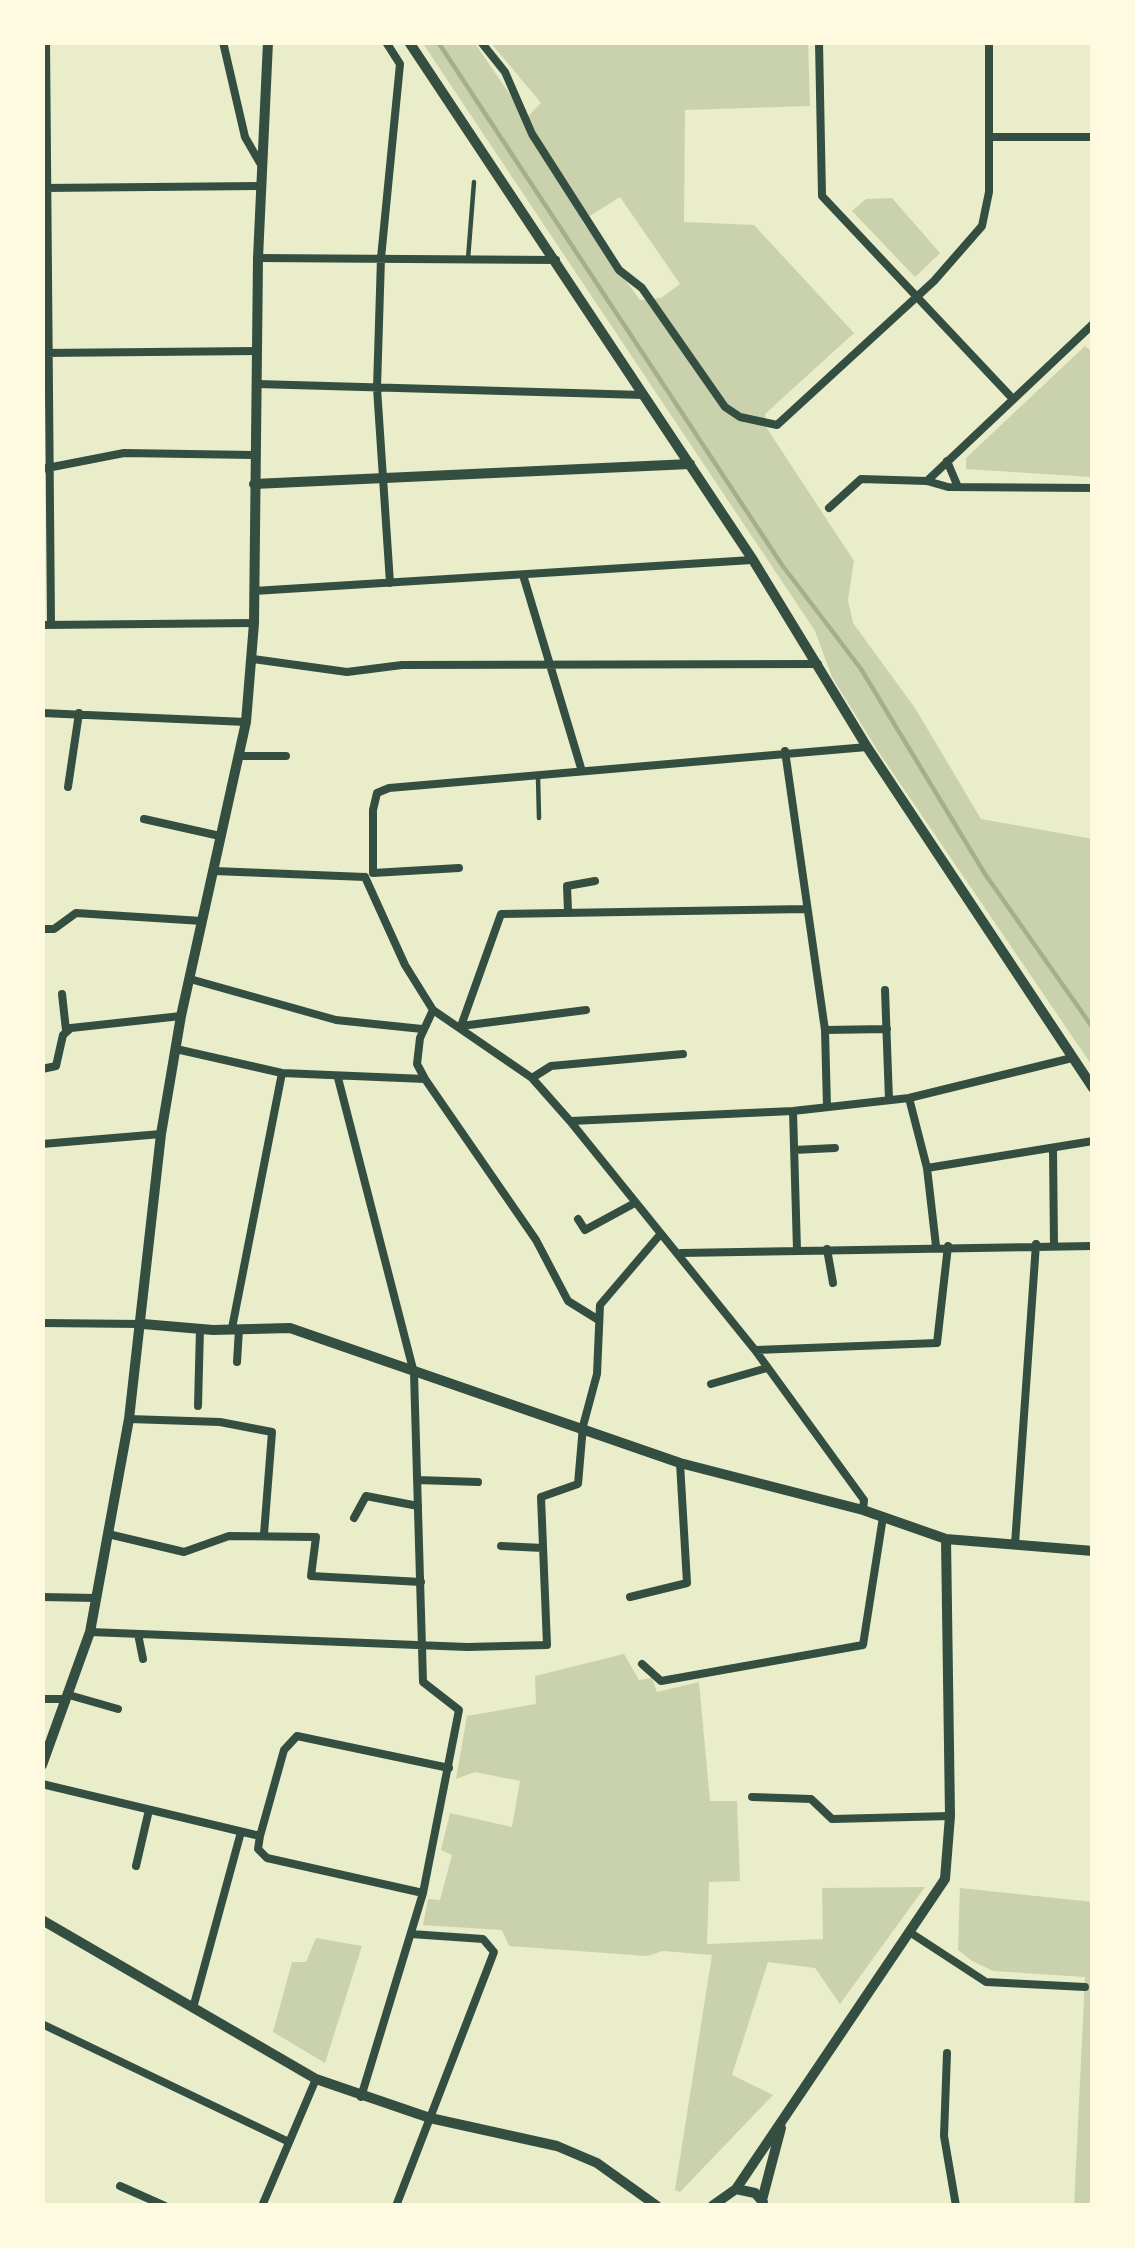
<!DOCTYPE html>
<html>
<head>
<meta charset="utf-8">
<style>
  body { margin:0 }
  #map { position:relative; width:1135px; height:2248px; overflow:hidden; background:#e9edc9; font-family:"Titillium Web",sans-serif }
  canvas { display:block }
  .frame { position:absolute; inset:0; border:45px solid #fefae0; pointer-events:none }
</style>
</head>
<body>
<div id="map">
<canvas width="1135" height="2248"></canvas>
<div class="frame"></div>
</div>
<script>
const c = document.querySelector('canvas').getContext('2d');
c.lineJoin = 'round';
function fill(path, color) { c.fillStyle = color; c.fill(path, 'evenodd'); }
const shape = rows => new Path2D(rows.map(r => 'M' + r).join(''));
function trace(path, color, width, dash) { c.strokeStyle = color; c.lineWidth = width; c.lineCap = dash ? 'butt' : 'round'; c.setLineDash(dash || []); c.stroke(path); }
const green = shape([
  [422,42,474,42,526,118,541,103,490,42,808,42,810,106,685,110,684,222,754,225,854,333,765,414,766,427,854,561,848,600,853,623,915,708,981,819,1093,839,1093,1067,878,751,832,677,815,631],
  [620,197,680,284,661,298,640,300,582,221],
  [892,198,940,253,915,277,852,211,866,199],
  [1085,346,1092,352,1091,477,966,469,966,458],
  [624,1654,639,1680,652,1678,657,1692,699,1682,710,1801,737,1801,740,1881,709,1882,707,1944,823,1939,822,1888,925,1887,840,2004,815,1968,768,1962,732,2075,773,2095,680,2192,675,2190,712,1955,663,1951,647,1956,509,1946,502,1930,423,1925,428,1899,440,1900,452,1855,441,1850,450,1813,512,1827,520,1781,475,1772,456,1779,467,1716,536,1704,535,1676],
  [960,1888,1093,1902,1093,2206,1074,2206,1085,1977,993,1971,972,1961,958,1950],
  [316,1938,362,1946,325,2063,273,2032,292,1962,306,1962]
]);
const stream = shape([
  [438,42,782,565,861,669,985,874,1093,1028]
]);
const service = shape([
  [468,259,474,182],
  [538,777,539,818]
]);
const minor = shape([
  [46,42,51,624],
  [223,42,245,137,260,163],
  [386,42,400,64,381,258,377,388,390,583],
  [481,42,505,72,532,134,619,270,642,288,725,407,740,417,777,425,934,281,982,226,989,192,989,42],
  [819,42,822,196,1013,399],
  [989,137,1093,137],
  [43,188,259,186],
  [258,258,556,260],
  [43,353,257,351],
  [257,384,643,395],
  [947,461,958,487],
  [42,469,124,453,254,455],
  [927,481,1093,324],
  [829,508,861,479,927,481,948,487,1093,488],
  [523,575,581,768],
  [254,591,752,560],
  [42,625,254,623],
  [253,659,347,672,402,665,818,664],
  [42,713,246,722],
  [785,751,825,1030,827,1107],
  [240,756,286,756],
  [68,787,79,713],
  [144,819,220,836],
  [214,871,365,877],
  [373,873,373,810,377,793,389,788,867,747],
  [373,873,459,868],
  [365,877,405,965,433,1010,532,1078,570,1121,755,1350,864,1500,863,1510],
  [568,911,567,886,595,881],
  [42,929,54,929,76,913,202,921],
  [190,979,336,1020,422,1029],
  [885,990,889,1100],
  [62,994,66,1030],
  [433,1010,420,1038,417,1064,425,1079,536,1240,568,1301,597,1319],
  [586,1010,461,1026,501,914,806,909],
  [825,1030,887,1029],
  [176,1049,282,1073,425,1079],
  [42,1069,56,1066,63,1035,71,1028,181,1016],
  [338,1078,414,1373,423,1682,459,1710,423,1893,361,2097],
  [532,1078,551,1066,683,1054],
  [909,1098,927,1168,936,1246],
  [793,1111,797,1250],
  [571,1121,793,1111,909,1098,1072,1058],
  [42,1144,161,1134],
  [1053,1149,1054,1246],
  [794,1150,835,1148],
  [927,1168,1093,1141],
  [578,1219,585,1230,633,1204],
  [827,1249,833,1283],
  [681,1253,1093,1246],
  [42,1323,141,1324],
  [232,1328,282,1073],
  [756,1350,937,1343,948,1246],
  [237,1362,239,1329],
  [711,1384,767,1368],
  [198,1406,200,1329],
  [129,1419,220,1422,272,1432,264,1534],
  [417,1480,478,1482],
  [354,1518,366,1496,418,1506],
  [108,1534,184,1552,229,1536,316,1537,311,1576,421,1582],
  [1015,1544,1036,1244],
  [501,1546,543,1548],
  [42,1597,96,1598],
  [630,1597,687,1583,680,1463],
  [90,1632,467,1647,547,1645,541,1497,578,1484,583,1426,597,1374,600,1305,658,1237],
  [138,1634,143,1659],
  [642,1664,661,1681,863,1645,883,1517],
  [69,1695,118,1709],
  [42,1699,66,1699],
  [42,1784,260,1836],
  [752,1797,811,1799,832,1819,950,1816],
  [136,1866,149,1810],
  [423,1893,267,1858,258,1849,260,1836,284,1750,297,1736,449,1768],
  [911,1933,986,1982,1085,1987],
  [193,2008,241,1832],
  [42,2024,289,2142],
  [947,2053,944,2136,956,2206],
  [120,2186,165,2206],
  [262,2206,316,2079],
  [396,2206,494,1952,483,1939,411,1934]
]);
const tertiary = shape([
  [409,42,753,560,867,747,1093,1088],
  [254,484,690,464],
  [143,1324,213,1330,290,1328,680,1463,863,1510,946,1539,1093,1551],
  [42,1765,90,1632,129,1419,161,1134,181,1016,246,722,254,623,258,258,268,42],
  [42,1920,316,2079,430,2118,557,2146,597,2163,657,2206],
  [736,2189,945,1879,950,1816,946,1539],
  [762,2200,781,2128],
  [712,2206,736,2189,755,2193,763,2202]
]);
fill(green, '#cad2ad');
trace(stream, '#a3b18a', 4.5);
trace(service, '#344e41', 4.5);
trace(minor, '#344e41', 8);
trace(tertiary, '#344e41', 10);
</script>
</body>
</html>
